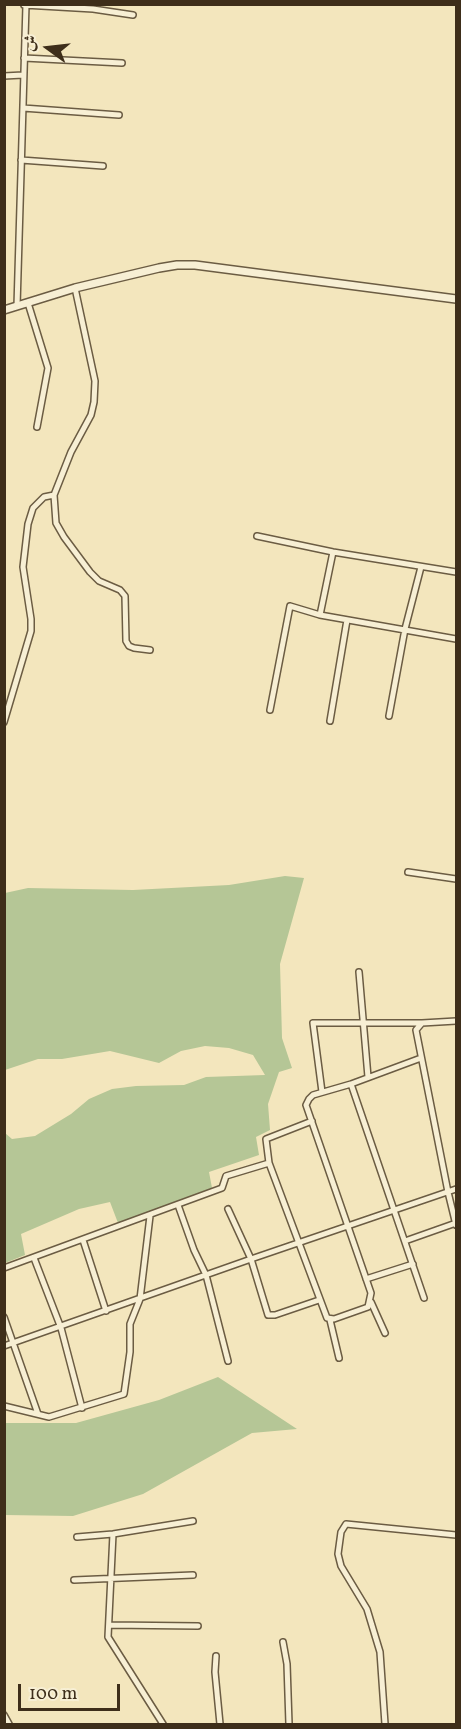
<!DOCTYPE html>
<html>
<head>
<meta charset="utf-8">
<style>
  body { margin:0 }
  #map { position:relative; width:461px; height:1729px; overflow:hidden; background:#f3e6bd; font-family:Vollkorn,Amiri,serif }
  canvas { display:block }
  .frame { position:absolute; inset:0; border:6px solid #3e2e1a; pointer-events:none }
  .north { position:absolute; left:18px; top:18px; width:60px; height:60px; -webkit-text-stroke:4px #f7efd4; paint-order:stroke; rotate:285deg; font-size:16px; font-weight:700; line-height:24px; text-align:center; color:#3e2e1a }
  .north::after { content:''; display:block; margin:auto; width:21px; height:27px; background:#3e2e1a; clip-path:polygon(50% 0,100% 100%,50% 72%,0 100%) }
  .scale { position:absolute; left:18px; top:1684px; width:102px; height:27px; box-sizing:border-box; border:3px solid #3e2e1a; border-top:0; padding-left:8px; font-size:18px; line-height:21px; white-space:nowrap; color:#3e2e1a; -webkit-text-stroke:4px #f7efd4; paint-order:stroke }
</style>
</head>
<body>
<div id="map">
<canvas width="461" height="1729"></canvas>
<div class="frame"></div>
<div class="north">ش</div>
<div class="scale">100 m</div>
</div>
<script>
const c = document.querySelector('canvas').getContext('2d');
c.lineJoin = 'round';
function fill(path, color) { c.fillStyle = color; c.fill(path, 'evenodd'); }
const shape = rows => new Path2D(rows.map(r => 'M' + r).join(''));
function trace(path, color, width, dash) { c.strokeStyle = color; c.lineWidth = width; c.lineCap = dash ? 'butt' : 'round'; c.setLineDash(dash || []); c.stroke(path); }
const green = shape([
  [285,876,304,878,280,964,282,1038,292,1068,279,1072,268,1104,270,1130,256,1137,259,1155,209,1172,212,1188,118,1223,110,1202,79,1209,21,1234,25,1255,5,1263,5,1133,12,1139,35,1136,71,1114,89,1099,112,1089,136,1086,184,1085,206,1077,265,1075,253,1055,229,1048,205,1046,181,1051,159,1063,110,1051,62,1059,38,1059,5,1070,5,893,28,888,133,890,229,885],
  [218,1377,297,1429,252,1433,143,1494,73,1516,5,1515,5,1423,76,1423,159,1400]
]);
const minor = shape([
  [24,5,93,9,133,15],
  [24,58,122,63],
  [4,76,23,75],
  [23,108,119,115],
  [21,160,103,166],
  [75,288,95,381,94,402,91,415,71,452,54,495,56,523,64,537,90,572,99,581,120,590,125,596,126,641,129,646,134,648,150,650],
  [28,303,48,368,37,427],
  [17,306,26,5],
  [257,536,333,552,456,572],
  [320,615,333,552],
  [270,710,290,606,320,615,456,639],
  [389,716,405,629,421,567],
  [330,721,347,620],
  [4,722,31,631,31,619,23,567,28,524,33,508,44,497,54,495],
  [408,872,456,879],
  [359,972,368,1077],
  [456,1021,422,1023,416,1030,448,1192,456,1225],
  [351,1084,424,1298],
  [322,1092,313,1023,422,1023],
  [269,1163,327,1318,334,1319,368,1307,371,1293,306,1105,309,1099,313,1095,351,1084,421,1058],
  [178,1205,194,1250,206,1275,228,1361],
  [228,1209,251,1259,268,1315,275,1315,319,1300],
  [83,1240,106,1311],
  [405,1241,456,1223],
  [34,1258,61,1328,82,1408],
  [4,1268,222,1188,226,1176,269,1163,266,1139,312,1121],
  [366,1279,413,1264],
  [371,1302,385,1333],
  [4,1317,38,1414],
  [330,1320,339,1358],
  [4,1346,251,1259,456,1189],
  [4,1406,49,1417,124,1394,130,1352,130,1324,140,1299,150,1216],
  [113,1534,108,1637,163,1724],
  [77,1537,113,1534,193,1521],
  [74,1580,193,1575],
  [109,1625,198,1626],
  [283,1642,287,1664,289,1724],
  [216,1656,215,1672,220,1724],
  [4,1715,9,1724],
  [385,1724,380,1652,367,1609,341,1566,338,1554,341,1532,346,1524,456,1535]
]);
const tertiary = shape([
  [4,310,75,288,159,268,177,265,195,265,456,299]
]);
fill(green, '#b5c696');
trace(minor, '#6b5c43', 8);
trace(tertiary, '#6b5c43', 10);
trace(minor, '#f7efd4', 5);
trace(tertiary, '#f7efd4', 7);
</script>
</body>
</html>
